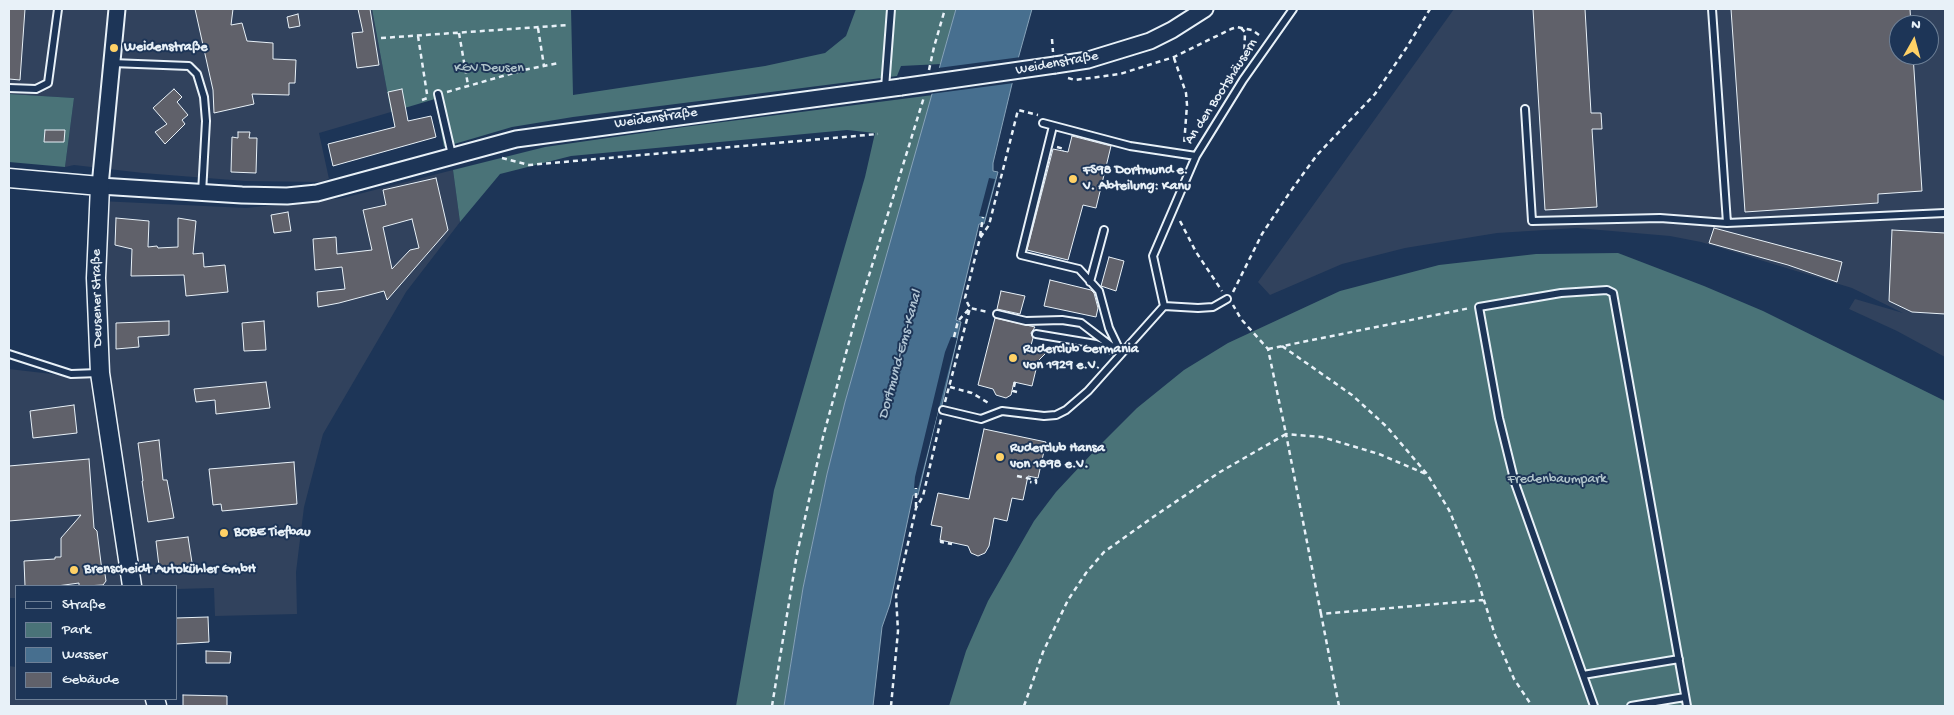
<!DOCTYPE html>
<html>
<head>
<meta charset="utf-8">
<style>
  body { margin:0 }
  #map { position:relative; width:1954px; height:715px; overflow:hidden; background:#1d3557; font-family:"Gochi Hand",sans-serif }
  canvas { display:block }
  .frame { position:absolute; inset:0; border:10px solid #e8f1f8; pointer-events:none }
  .legend { position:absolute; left:15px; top:585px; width:162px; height:115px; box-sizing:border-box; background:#1d3557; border:1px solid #6e8097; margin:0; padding:6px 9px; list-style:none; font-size:15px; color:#e8f1f8 }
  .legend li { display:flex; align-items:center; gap:10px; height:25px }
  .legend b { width:25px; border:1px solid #6e8097 }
  .north { position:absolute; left:1889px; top:15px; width:50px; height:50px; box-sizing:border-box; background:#1d3557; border:1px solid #6e8097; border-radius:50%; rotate:7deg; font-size:14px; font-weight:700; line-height:20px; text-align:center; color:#e8f1f8 }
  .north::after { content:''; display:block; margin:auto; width:18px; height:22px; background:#ffd166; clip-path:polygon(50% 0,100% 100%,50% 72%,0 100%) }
</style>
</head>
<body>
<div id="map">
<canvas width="1954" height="715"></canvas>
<div class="frame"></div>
<ul class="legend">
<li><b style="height:6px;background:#1d3557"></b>Straße</li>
<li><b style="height:14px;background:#4a7378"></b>Park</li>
<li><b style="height:14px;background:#476f8f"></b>Wasser</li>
<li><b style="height:14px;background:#60616a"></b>Gebäude</li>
</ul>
<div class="north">N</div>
</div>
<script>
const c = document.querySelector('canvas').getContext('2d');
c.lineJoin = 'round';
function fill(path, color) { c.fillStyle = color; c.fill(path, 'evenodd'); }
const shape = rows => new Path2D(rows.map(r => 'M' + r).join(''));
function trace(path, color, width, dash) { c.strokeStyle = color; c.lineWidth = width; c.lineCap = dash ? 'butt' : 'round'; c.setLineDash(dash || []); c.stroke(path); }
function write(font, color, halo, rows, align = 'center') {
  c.font = font + ' "Gochi Hand",sans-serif'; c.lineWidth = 4; c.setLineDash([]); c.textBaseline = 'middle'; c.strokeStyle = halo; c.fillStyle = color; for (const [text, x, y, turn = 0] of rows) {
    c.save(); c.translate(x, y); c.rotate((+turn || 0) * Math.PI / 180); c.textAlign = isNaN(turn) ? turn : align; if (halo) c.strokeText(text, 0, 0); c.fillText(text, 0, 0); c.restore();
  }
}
const built = shape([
  [9,9,372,9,391,112,319,133,329,179,320,182,245,181,143,173,74,165,65,167,74,98,9,94],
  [1454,9,1945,9,1945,357,1897,331,1849,309,1855,299,1903,313,1852,288,1701,242,1670,236,1577,228,1497,233,1405,248,1342,264,1270,295,1258,282],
  [1899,25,1929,25,1929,55,1899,55],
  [453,170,460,222,406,292,323,434,304,507,296,572,297,614,215,616,214,588,176,589,176,586,16,586,16,598,9,598,9,369,103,380,100,201,246,208,343,198],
  [9,666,16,667,16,699,162,699,163,706,9,706]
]);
const green = shape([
  [372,9,571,9,573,95,765,66,825,53,846,36,856,9,956,9,941,64,901,66,897,76,573,117,512,127,444,147,435,99,391,112],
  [9,94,74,98,65,167,9,162],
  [933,95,845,402,827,474,803,588,784,706,736,706,774,490,865,177,875,133,847,130,571,156,500,174,460,222,453,170,545,147,684,127],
  [1618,253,1704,286,1763,311,1945,401,1945,706,949,706,966,651,988,601,1034,521,1056,492,1098,447,1137,408,1184,370,1228,343,1340,291,1439,265,1536,254]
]);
const water = shape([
  [956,9,1032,9,1018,59,993,163,993,171,998,172,984,224,979,224,956,320,961,322,942,405,938,411,918,495,913,495,890,604,882,627,873,706,784,706,803,588,827,474,845,402,956,9]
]);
const pier = shape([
  [1021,57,1014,83,930,94,938,68],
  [989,178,995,179,985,217,979,216],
  [951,337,957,338,918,489,914,488,915,477,945,352]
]);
const building = shape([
  [9,9,25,9,20,80,9,79,9,9],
  [195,9,233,9,231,25,242,23,247,41,273,43,273,59,296,60,295,83,289,83,289,95,252,94,254,104,214,113,213,90,195,9],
  [358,9,370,9,379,65,357,68,352,33,363,32,358,9],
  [1533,9,1585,9,1591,113,1601,113,1602,129,1592,129,1597,207,1545,210,1533,9],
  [1731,9,1910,9,1911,25,1899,25,1899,55,1913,55,1922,191,1878,194,1878,203,1745,212,1731,9],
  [298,14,300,26,289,28,287,17,298,14],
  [174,89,182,97,177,102,188,115,182,120,185,124,165,144,155,132,167,124,153,108,174,89],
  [402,89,408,121,431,116,436,137,333,166,328,144,395,127,388,92,402,89],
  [45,130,65,130,64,142,44,142,45,130],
  [238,132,250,132,249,138,257,138,256,173,231,172,232,137,238,138,238,132],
  [1072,136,1111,146,1096,208,1083,205,1068,260,1027,250,1053,149,1068,152,1072,136],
  [436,178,448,230,387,300,384,291,339,303,318,307,317,292,345,289,342,267,315,270,313,239,336,237,337,254,372,250,363,210,386,205,383,190,436,178],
  [412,219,419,248,410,250,392,269,383,227,412,219],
  [288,212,291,231,274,233,271,215,288,212],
  [116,218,149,221,148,247,157,246,158,248,178,247,178,218,196,221,193,254,203,253,204,267,225,265,228,292,186,296,184,275,131,276,132,249,115,245,116,218],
  [1714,228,1842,262,1837,282,1788,265,1709,243,1714,228],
  [1892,230,1945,233,1945,314,1912,312,1889,301,1892,230],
  [1109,257,1124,261,1116,291,1101,286,1109,257],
  [1050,280,1091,290,1094,293,1098,308,1096,317,1044,306,1050,280],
  [1001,291,1025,296,1020,314,997,309,1001,291],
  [995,318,1035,327,1031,333,1033,338,1030,349,1046,353,1038,361,1032,386,1014,382,1011,395,1006,398,996,395,993,389,978,385,995,318],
  [169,321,169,335,138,337,139,347,116,349,116,323,169,321],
  [264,321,266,350,244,351,242,323,264,321],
  [266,382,270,408,216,414,215,400,196,402,194,389,266,382],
  [74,405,77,433,33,438,30,411,74,405],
  [984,429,1046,442,1038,478,1028,476,1023,500,1012,498,1007,521,994,518,989,546,985,553,978,556,971,553,968,546,940,540,942,527,931,525,938,493,969,499,984,429],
  [159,440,163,480,167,480,174,518,148,522,142,481,143,481,138,443,159,440],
  [89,459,94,528,97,531,102,571,105,574,106,581,103,585,85,586,79,586,79,583,57,586,25,586,24,561,55,559,55,557,61,557,61,538,81,515,9,521,9,466,89,459],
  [294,462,297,504,222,511,221,504,213,505,209,469,294,462],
  [188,537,193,569,163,573,162,566,159,566,156,541,188,537],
  [208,617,209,642,176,644,176,618,208,617],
  [206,651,231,652,230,663,206,663,206,651],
  [183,695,227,696,227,706,183,706,183,695]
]);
const path = shape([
  [538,28,544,66],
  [1241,28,1245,32,1244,61],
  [459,33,468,85],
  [418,36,427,94],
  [381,38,569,25],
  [1052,39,1053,52],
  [1174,58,1186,93,1187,105,1184,145],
  [929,70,934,47,945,9],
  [1068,78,1075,80,1120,74,1174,57,1231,29,1237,27,1252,30,1262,37],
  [447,92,524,70,559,63],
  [422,100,430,97],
  [1057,147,1064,149,1063,151],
  [502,158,529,165,878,134],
  [1180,221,1196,252,1222,291],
  [980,236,983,217],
  [1233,292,1262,234,1290,192,1317,155,1375,94,1407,47,1430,9],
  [954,337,958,321,970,308,988,312],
  [1282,346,1352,395,1387,427,1427,474,1449,510,1475,572,1495,635,1514,679,1532,706],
  [1268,349,1470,308],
  [1015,382,1013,391,1017,392],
  [950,387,972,393,990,404],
  [945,402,970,308,965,298,980,238,989,225,1018,110,1038,115],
  [1017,476,1036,480,1036,483,1030,482],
  [916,507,916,488],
  [941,540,941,542,952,544],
  [1321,614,1286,434,1322,437,1379,454,1426,474],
  [772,706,797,554,823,437,854,324,924,97],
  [891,706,898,631,896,596,916,508,923,496,941,419],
  [1024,706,1043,652,1068,600,1086,573,1104,552,1156,515,1220,472,1286,434,1268,349,1241,319,1233,305],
  [1339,706,1321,614,1483,600]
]);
const service = shape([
  [1712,9,1727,223,1945,213],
  [112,63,189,66,197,74,204,97,206,121,202,193],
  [9,88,36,89,48,83,58,9],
  [885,88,891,9],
  [438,94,452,155],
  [1525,109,1532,221,1660,218,1727,223],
  [1043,123,1130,146,1196,156],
  [1053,126,1021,255,1079,269,1099,291,1109,328,1121,353],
  [1090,282,1104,230],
  [1164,306,1198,308,1213,307,1227,299],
  [997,314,1026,321,1062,320,1081,323,1119,352],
  [1036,334,1096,344,1115,351],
  [9,354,71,374,99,373],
  [943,410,981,419,1002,411,1044,416,1056,415,1066,410,1088,391,1164,306,1153,256,1196,156,1243,80,1293,9],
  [1583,675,1679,659],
  [1594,706,1515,483,1499,418,1479,307,1561,293,1607,290,1613,293,1687,706],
  [1631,706,1685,697]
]);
const tertiary = shape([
  [117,9,100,186,242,195,287,196,317,193,516,139,901,87],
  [1055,65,1088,60,1150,41,1172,30,1205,9]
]);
const secondary = shape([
  [9,178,100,186,96,278,100,373,132,586],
  [155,699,157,706]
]);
const tertiaryBridge = shape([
  [901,87,1055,65]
]);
const markers = [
  [114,48,5,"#ffd166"],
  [1073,179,5,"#ffd166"],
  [1013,358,5,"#ffd166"],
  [1000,457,5,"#ffd166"],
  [224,533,5,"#ffd166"],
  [74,570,5,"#ffd166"]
];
const poiNames = [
  ["Weidenstraße",124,48],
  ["FS98 Dortmund e.",1083,171],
  ["V. Abteilung: Kanu",1083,187],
  ["Ruderclub Germania",1023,350],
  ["von 1929 e.V.",1023,366],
  ["Ruderclub Hansa",1010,449],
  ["von 1898 e.V.",1010,465],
  ["BOBE Tiefbau",234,533],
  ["Brenscheidt Autokühler GmbH",84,570]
];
const streetNames = [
  ["Weidenstraße",1057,64,-10],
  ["An den Bootshäusern",1222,92,-57],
  ["Weidenstraße",656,119,-8],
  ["Deusener Straße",98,298,-91]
];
const parkNames = [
  ["KGV Deusen",489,69],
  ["Fredenbaumpark",1557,480]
];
const waterNames = [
  ["Dortmund-Ems-Kanal",901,355,-75]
];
fill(built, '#31425d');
fill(green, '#4a7378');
fill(water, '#476f8f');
trace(water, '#87a3b9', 1);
fill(pier, '#1d3557');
fill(building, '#60616a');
trace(building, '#e8f1f8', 1);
trace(service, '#e8f1f8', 10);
trace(tertiary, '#e8f1f8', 19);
trace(secondary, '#e8f1f8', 21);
trace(path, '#e8f1f8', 2.5, [5, 4]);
trace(service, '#1d3557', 6);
trace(tertiary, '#1d3557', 15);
trace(secondary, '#1d3557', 18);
trace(tertiaryBridge, '#e8f1f8', 19, []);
trace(tertiaryBridge, '#1d3557', 15);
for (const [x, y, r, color] of markers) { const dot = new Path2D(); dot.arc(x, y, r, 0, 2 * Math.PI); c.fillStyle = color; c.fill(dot); trace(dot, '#1d3557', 2); }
write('bold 14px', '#e8f1f8', '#1d3557', poiNames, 'left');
write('14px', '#e8f1f8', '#1d3557', streetNames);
write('14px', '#b1c5cb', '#1d3557', parkNames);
write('italic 15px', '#b0c4d3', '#1d3557', waterNames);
</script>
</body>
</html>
